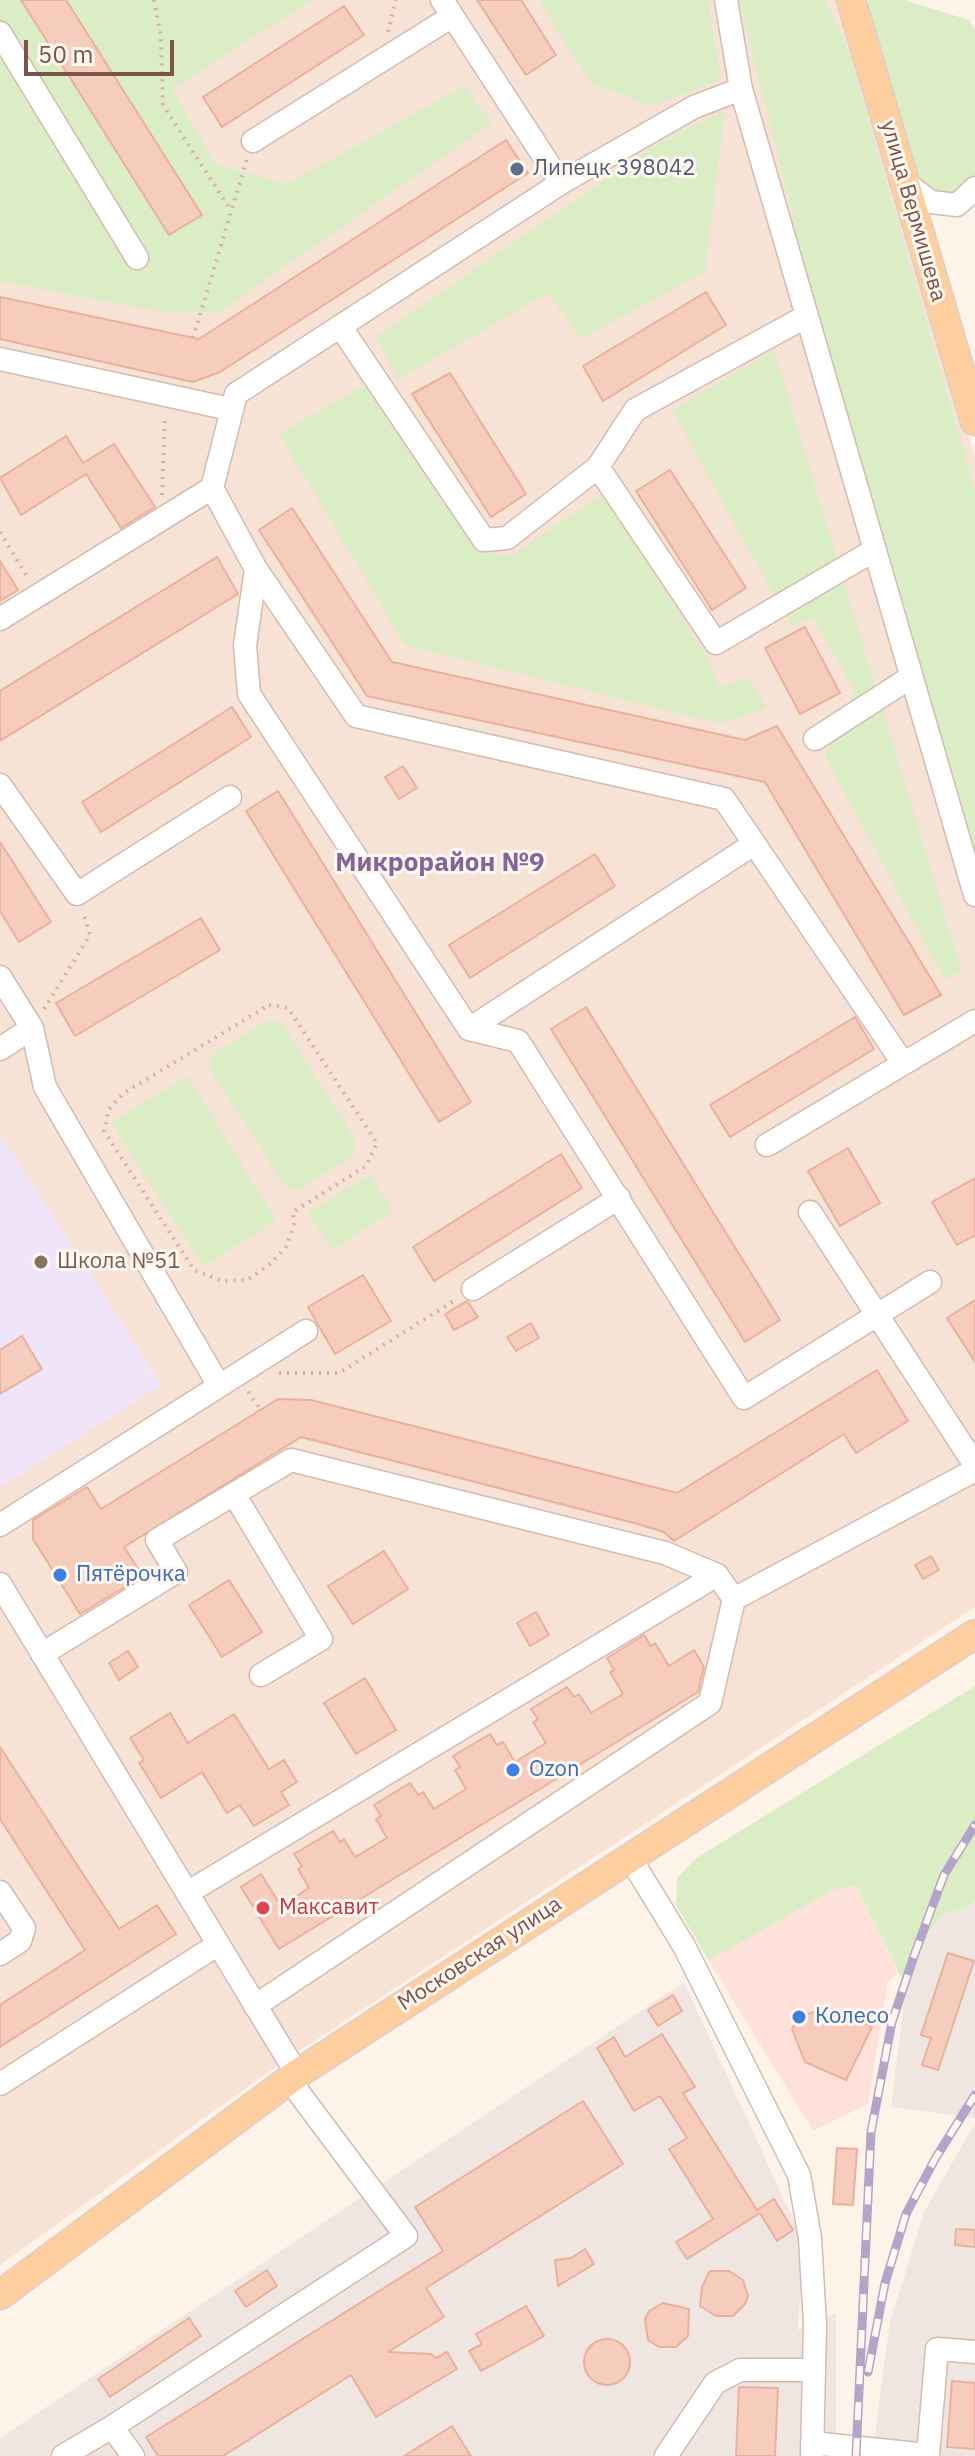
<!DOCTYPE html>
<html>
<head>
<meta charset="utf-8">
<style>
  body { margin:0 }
  #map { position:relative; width:975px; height:2456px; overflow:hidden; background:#fef3e8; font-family:"IBM Plex Sans",sans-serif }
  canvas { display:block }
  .scale { position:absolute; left:24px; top:40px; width:150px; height:36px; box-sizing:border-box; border:4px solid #7b5449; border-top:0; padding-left:10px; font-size:24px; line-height:28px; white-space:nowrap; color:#7b5449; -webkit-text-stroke:6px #fff7f0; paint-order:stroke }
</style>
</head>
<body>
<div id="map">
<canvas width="975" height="2456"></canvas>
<div class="scale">50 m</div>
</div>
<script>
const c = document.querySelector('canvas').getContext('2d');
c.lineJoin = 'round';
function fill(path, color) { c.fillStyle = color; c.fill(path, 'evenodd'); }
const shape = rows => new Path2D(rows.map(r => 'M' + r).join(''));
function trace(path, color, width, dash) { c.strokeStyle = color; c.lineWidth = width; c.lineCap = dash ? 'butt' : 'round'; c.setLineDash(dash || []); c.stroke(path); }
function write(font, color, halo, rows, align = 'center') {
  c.font = font + ' "IBM Plex Sans",sans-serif'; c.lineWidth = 6; c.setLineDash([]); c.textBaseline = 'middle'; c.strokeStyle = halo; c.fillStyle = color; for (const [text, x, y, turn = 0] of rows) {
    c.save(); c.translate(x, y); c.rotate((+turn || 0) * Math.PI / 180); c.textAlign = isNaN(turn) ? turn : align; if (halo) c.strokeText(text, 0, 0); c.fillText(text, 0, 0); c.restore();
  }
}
const residential = shape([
  [0,0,842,0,975,457,975,1607,278,2065,0,2265,0,1487,161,1384,3,1139,0,1140]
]);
const commercial = shape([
  [855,1885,898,1972,888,1982,868,2104,813,2131,709,1961,833,1890]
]);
const industrial = shape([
  [975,1900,975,2118,891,2107,906,1987,930,1931,945,1913,965,1909],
  [684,1982,803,2241,798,2330,836,2313,836,2456,0,2456,0,2438],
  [975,2123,975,2456,872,2456,890,2322,924,2212]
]);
const education = shape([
  [3,1138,161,1385,0,1487,0,1140]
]);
const green = shape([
  [0,0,312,0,172,89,215,164,287,184,464,86,492,123,219,312,162,312,0,281],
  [539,0,708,0,721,80,653,106,591,84],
  [739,0,825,0,848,48,975,491,975,871,825,346],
  [869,0,904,0,969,20,975,30,975,175,967,188,954,195,922,188,910,173,865,9],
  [725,111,705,272,581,339,548,293,399,379,376,337,669,136],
  [774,350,961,970,945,980,825,756,854,690,813,617,791,626,672,410],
  [366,384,475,548,509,557,604,493,706,656,719,687,748,679,767,708,722,724,405,645,279,434],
  [270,1019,283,1025,356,1141,353,1156,298,1190,286,1188,209,1067,213,1054],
  [187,1076,276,1220,204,1267,111,1123],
  [369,1175,393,1211,333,1250,308,1213],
  [975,1686,975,1900,965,1909,945,1913,930,1931,906,1987,855,1885,833,1890,709,1961,676,1905,677,1878,695,1859]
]);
const building = shape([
  [21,0,66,0,202,215,169,235,21,0],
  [477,0,521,0,556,55,526,75,477,0],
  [344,6,364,35,222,127,203,97,344,6],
  [506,140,528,173,220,372,193,382,0,339,0,297,199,339,506,140],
  [706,292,726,325,603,401,583,366,706,292],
  [450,373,526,494,491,517,412,394,450,373],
  [66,436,83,463,114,444,155,507,121,528,86,474,21,515,0,478,66,436],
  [670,470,746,588,712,610,636,491,670,470],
  [292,508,392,662,745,740,777,726,941,995,904,1015,765,782,367,696,259,530,292,508],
  [217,557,238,594,0,741,0,691,217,557],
  [0,561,18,590,0,601,0,561],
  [805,627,840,693,800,714,765,648,805,627],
  [232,707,251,737,101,832,82,802,232,707],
  [403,766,417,788,399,799,385,777,403,766],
  [278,791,471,1102,439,1122,246,811,278,791],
  [0,842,51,922,19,942,0,911,0,842],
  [595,854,615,886,470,978,449,945,595,854],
  [201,918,220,950,75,1036,56,1003,201,918],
  [586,1007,780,1320,745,1342,551,1029,586,1007],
  [855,1017,874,1049,730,1137,710,1105,855,1017],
  [848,1148,880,1203,840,1226,808,1171,848,1148],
  [561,1154,582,1188,434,1281,413,1247,561,1154],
  [975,1178,975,1235,957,1245,932,1202,975,1178],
  [363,1275,391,1321,335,1354,308,1307,363,1275],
  [975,1300,975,1362,947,1318,975,1300],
  [467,1301,478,1317,454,1330,445,1314,467,1301],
  [531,1323,539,1338,516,1351,507,1337,531,1323],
  [22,1336,42,1369,0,1394,0,1350,22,1336],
  [877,1370,908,1421,856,1453,844,1434,674,1541,664,1532,638,1524,301,1437,124,1547,143,1576,80,1614,33,1539,33,1520,87,1487,101,1509,278,1399,311,1400,677,1493,877,1370],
  [384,1551,408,1589,353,1624,328,1586,384,1551],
  [931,1556,939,1570,923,1579,915,1565,931,1556],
  [229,1580,262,1632,222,1657,189,1605,229,1580],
  [536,1612,549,1635,530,1646,517,1623,536,1612],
  [644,1635,651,1646,655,1643,669,1666,694,1650,704,1667,698,1692,279,1949,241,1887,261,1874,281,1906,309,1888,298,1869,302,1866,294,1854,333,1831,340,1842,344,1839,355,1857,387,1838,376,1819,381,1816,374,1805,410,1783,418,1795,423,1792,434,1809,466,1789,455,1770,460,1767,453,1756,490,1734,497,1745,503,1742,515,1762,546,1743,533,1722,538,1719,531,1709,567,1687,574,1697,579,1694,591,1713,623,1694,610,1672,614,1670,607,1658,644,1635],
  [128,1651,138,1667,119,1680,109,1663,128,1651],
  [365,1678,396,1730,356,1754,324,1703,365,1678],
  [170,1713,188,1743,234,1714,269,1769,284,1760,297,1782,281,1792,289,1805,254,1826,240,1805,227,1813,202,1772,161,1798,139,1763,144,1760,130,1738,170,1713],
  [0,1747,119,1929,157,1905,176,1934,0,2047,0,2005,85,1950,0,1819,0,1747],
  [948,1953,974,1961,938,2070,922,2065,931,2038,921,2035,948,1953],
  [673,1995,682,2011,658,2026,648,2010,673,1995],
  [828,2007,872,2027,846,2080,805,2062,792,2029,799,2017,828,2007],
  [662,2034,695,2087,683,2093,757,2210,774,2199,793,2230,777,2241,760,2213,687,2259,676,2242,713,2219,669,2149,687,2138,660,2096,634,2111,597,2048,614,2037,625,2057,662,2034],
  [583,2101,623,2164,426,2288,444,2317,388,2352,431,2354,436,2358,447,2352,457,2369,376,2417,351,2375,223,2456,158,2456,146,2437,443,2251,415,2207,583,2101],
  [837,2148,857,2149,853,2205,833,2204,837,2148],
  [956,2229,975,2230,975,2247,955,2245,956,2229],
  [585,2249,594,2264,558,2286,555,2260,571,2258,585,2249],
  [267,2270,277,2286,246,2307,235,2291,267,2270],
  [710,2271,729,2271,743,2280,748,2296,745,2304,733,2316,716,2316,700,2306,702,2287,710,2271],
  [663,2303,689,2309,688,2336,676,2347,659,2347,648,2340,645,2319,649,2311,663,2303],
  [526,2306,544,2336,481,2371,469,2351,482,2344,476,2334,526,2306],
  [189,2318,201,2336,110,2397,98,2379,189,2318],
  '584 2362a23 23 0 1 1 46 0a23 23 0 1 1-46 0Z',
  [952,2381,975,2383,975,2449,947,2447,952,2381],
  [739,2387,778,2388,775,2456,736,2456,739,2387],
  [452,2426,471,2456,404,2456,452,2426]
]);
const path = shape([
  [154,0,161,37,163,105,231,211],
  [388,32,396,0],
  [193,338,247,159],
  [162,495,165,416],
  [0,532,28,578],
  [269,1005,288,1008,377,1143,366,1166,293,1212,294,1224,286,1247,269,1265,247,1280,223,1281,194,1270,104,1131,109,1109,124,1093,269,1005],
  [44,1009,90,935,83,912],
  [279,1373,339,1373,457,1299],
  [248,1392,261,1410]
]);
const minor = shape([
  [442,0,561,183],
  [726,0,741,89,975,895],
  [0,33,137,258],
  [253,141,451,17],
  [903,181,931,202,957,205,975,188],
  [340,326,484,540,507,538,598,467,635,410,805,317],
  [0,359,230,409],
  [598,467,716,643,873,551],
  [212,488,256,569,356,716,724,799,903,1063],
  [256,569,245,645,249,694,469,1029,754,844],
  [0,619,212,488,236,394,561,183,694,107,741,89],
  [815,739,911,677],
  [0,785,77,894,230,797],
  [0,977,32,1028,45,1087,218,1384],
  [469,1029,518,1041,744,1398,930,1282],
  [0,1049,32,1028],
  [767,1145,975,1021],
  [810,1212,975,1465],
  [473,1289,619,1198],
  [234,1494,321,1639,261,1675],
  [0,1525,306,1331],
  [0,1584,297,2074],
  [42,1654,176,1572,157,1540,291,1460,665,1553,717,1575,734,1599],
  [629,1856,684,1946,799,2175,810,2238,815,2325,812,2456],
  [0,1892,24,1928,20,1941,0,1954],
  [187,1893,717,1575],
  [255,2006,710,1703,734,1599,975,1470],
  [0,2084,217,1945],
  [812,2443,928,2455,937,2349,975,2352],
  [63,2456,112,2427],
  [133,2456,112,2427,406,2236,290,2081],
  [666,2456,715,2383,740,2370,814,2370]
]);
const major = shape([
  [851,0,975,421],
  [0,2295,297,2074,975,1634]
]);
const rail = shape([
  [868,2372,885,2283,906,2214,935,2159,975,2095],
  [856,2456,871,2132,892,2022,915,1953,944,1875,975,1825]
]);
const markers = [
  [517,169,8,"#5c6f8a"],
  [41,1262,8,"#8d6e63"],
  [60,1575,8,"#3f7fe0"],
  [513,1770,8,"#3f7fe0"],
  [263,1908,8,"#e0444e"],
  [799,2017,8,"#3f7fe0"]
];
const serviceNames = [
  ["Липецк 398042",533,169]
];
const streetNames = [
  ["улица Вермишева",913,211,74],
  ["Московская улица",480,1954,-33]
];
const educationNames = [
  ["Школа №51",57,1262]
];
const shopNames = [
  ["Пятёрочка",76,1575],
  ["Ozon",529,1770],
  ["Колесо",815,2017]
];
const healthNames = [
  ["Максавит",279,1908]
];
const quarterNames = [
  ["Микрорайон №9",440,863]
];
fill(residential, '#f6e3d6');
fill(commercial, '#ffe1db');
fill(industrial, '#efe6e1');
fill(education, '#f0e4fb');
fill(green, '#daedc5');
fill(building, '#f6cdbd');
trace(building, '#eab09c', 2);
trace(minor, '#d4bbaf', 25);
trace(major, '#dacfcc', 31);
trace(path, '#dbafa0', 4, [2, 6]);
trace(minor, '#fff', 22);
trace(major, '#ffce9e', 28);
trace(rail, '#b4a4ca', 9);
trace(rail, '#fff7f0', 6, [18]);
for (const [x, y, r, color] of markers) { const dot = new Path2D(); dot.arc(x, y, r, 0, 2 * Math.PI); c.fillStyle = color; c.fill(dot); trace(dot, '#fff7f0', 3); }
write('22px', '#4e5e75', '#fff7f0', serviceNames, 'left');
write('22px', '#7b5449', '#fff7f0', streetNames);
write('22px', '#785e54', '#fff7f0', educationNames, 'left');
write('22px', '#366cbe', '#fff7f0', shopNames, 'left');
write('22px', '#be3a42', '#fff7f0', healthNames, 'left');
write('bold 26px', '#83659e', '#fff7f0', quarterNames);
</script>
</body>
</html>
